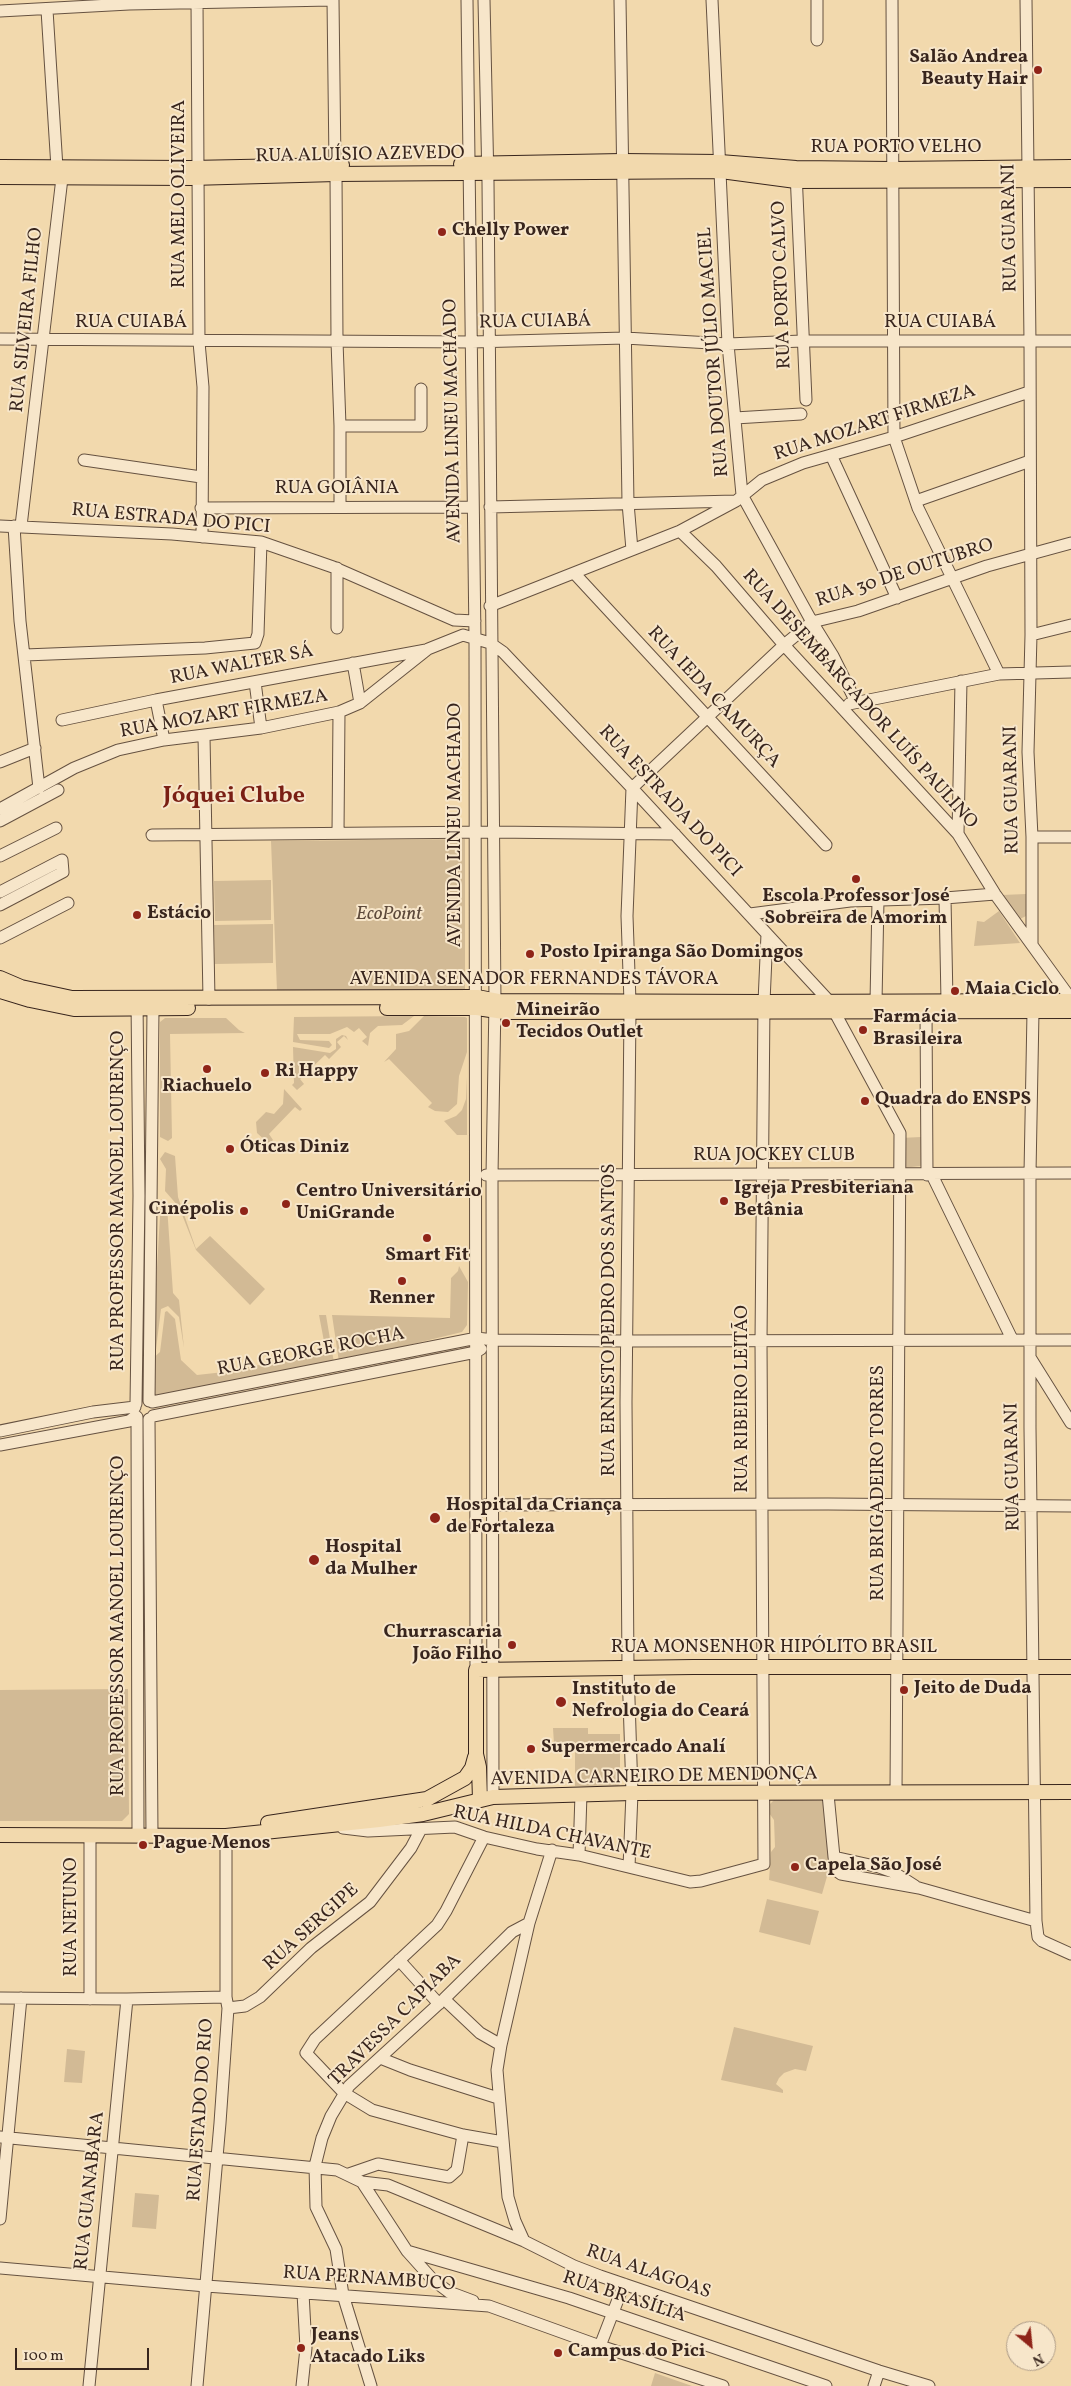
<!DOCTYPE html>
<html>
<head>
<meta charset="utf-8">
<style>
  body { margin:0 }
  #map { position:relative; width:1071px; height:2386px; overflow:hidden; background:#f2d9ad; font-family:Vollkorn,serif }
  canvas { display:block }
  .north { position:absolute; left:1006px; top:2321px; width:50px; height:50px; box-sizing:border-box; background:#f7e6ca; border:1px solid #ab9985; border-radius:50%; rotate:152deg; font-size:14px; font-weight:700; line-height:20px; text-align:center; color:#38251d }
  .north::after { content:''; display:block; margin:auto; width:18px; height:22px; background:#8f2418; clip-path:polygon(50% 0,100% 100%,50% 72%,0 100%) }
  .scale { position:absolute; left:15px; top:2348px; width:134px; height:22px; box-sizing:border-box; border:2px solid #38251d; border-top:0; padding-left:6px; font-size:15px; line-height:18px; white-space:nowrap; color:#38251d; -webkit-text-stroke:4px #f7e6ca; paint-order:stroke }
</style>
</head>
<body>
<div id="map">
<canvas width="1071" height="2386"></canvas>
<div class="north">N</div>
<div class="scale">100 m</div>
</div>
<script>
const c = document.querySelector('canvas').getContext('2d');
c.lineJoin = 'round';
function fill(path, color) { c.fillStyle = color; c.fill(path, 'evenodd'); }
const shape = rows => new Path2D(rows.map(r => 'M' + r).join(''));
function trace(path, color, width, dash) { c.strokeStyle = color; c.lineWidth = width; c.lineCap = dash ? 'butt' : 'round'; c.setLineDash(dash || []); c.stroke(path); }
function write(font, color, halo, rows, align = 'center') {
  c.font = font + ' Vollkorn,serif'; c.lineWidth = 4; c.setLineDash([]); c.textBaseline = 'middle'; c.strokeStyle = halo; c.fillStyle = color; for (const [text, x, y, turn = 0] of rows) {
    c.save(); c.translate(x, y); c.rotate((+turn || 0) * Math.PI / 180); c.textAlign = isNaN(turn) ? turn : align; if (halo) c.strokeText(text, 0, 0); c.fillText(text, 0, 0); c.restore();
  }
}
const green = shape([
  [465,839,465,995,277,991,271,841],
  [271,880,271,920,215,921,214,881],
  [1026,894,1026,916,1020,919,1002,895],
  [999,911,1020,943,974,946,977,921,984,922],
  [273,924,273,963,215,964,214,925],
  [414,1016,402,1025,378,1026,370,1033,368,1046,362,1041,367,1037,359,1028,354,1032,347,1027,330,1034,297,1034,300,1040,329,1041,332,1045,329,1048,293,1042,294,1017],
  [424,1016,465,1017,467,1018,467,1052,459,1076,457,1104,448,1112,435,1111,428,1107,432,1103,389,1059,384,1062,396,1049,396,1034,409,1031],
  [165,1018,226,1018,239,1030,245,1033,170,1034,172,1138,168,1141,160,1137,160,1022],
  [342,1035,346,1036,348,1040,344,1036,337,1042,341,1047,329,1059,325,1055,300,1079,304,1084,297,1090,292,1085,294,1083,293,1047,330,1053,336,1049,336,1039],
  [467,1077,467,1135,457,1135,444,1121,456,1116,462,1110,466,1099],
  [284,1089,302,1109,300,1111,295,1107,269,1134,273,1140,269,1144,257,1133,256,1122,266,1112,274,1114,283,1104],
  [921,1137,921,1166,902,1168,900,1138],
  [165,1152,175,1156,178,1197,196,1249,210,1236,265,1289,250,1305,196,1250,179,1207,165,1191,166,1169,160,1159],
  [161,1199,167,1206,173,1293,179,1300,184,1348,179,1317,168,1306,161,1309,156,1349,152,1353],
  [459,1266,468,1282,467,1325,462,1332,339,1362,332,1315,450,1318,451,1278,458,1271],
  [167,1311,175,1319,181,1360,197,1375,224,1372,326,1352,319,1315,326,1315,334,1363,152,1397,152,1359,160,1352,165,1312],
  [128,1689,129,1814,122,1821,0,1821,0,1690],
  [553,1728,588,1728,588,1734,620,1734,620,1784,618,1786,575,1786,575,1745,554,1744],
  [774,1800,824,1801,830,1866,822,1894,769,1880,771,1852,775,1847,774,1820,769,1813,770,1804],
  [767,1899,819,1911,810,1945,759,1932],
  [734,2027,813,2046,806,2071,795,2069,784,2073,779,2078,776,2084,783,2090,783,2093,721,2080],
  [67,2049,85,2051,82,2083,64,2082],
  [135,2193,159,2195,156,2229,132,2227],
  [655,2373,692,2386,651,2386]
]);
const minor = shape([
  [197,0,199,342,203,387,202,537],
  [333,0,335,165],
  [467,0,475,639,476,1670],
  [484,0,488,182,495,1001,492,1175,493,1797],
  [620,0,628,503,632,550],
  [712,0,728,344,742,495,812,622,833,656,856,702],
  [817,0,817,40],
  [892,0,894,437,918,508,999,674],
  [1026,0,1030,342,1031,635,1028,752,1032,837,1032,943],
  [47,10,57,168],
  [0,11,129,4,331,0],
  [796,172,806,400],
  [336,174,337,341,340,426,340,507],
  [0,339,472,342,625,338,728,344,802,341,1071,341],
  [735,418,801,414],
  [340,426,421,426,421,389],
  [831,455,897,598],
  [84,460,201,477],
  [916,501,1030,461],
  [490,507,735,501],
  [201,508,473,507],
  [0,526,172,534,261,542,333,567,454,620,475,621],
  [14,526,20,621,39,788],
  [21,526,62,178],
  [680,531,716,566,784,645,958,834,995,894,1071,999],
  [337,568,337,628],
  [575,574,826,845],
  [490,606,680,531,736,501,762,480,803,463,894,437,1029,392],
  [1031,635,1071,625],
  [25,655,205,648,255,643,258,634,261,542],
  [353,663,360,703],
  [255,682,261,728],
  [156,700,164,740],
  [849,704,999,674,1071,672],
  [62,720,156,700,426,650],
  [204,736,209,999],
  [0,762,35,748],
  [632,788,784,645,812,622,858,611,987,566,1071,543],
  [0,809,74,768,118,750,164,740,261,728,339,712,360,703,428,649,463,635,490,643,503,652,632,788,829,1001],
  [0,821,58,790],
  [338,833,339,712],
  [958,834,961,681],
  [152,835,492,832,675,834],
  [1032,837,1071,837],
  [0,856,56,828],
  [0,892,62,860,63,872,0,905],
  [945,898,947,1001],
  [750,914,850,901,945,898,995,894],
  [0,938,68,903],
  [630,1002,627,916,632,788],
  [876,1002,878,900],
  [834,1011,900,1133,896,1793],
  [926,1011,927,1175],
  [1033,1012,1030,1173,1030,1428,1036,1921,1038,1937,1042,1941,1071,1954],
  [486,1175,1071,1173],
  [932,1175,1012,1339],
  [1031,1359,1071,1423],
  [149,1401,153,1009],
  [152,1402,477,1338,493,1340,626,1341,1071,1340],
  [136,1404,139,1196,137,1000],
  [153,1416,476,1352,481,1349],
  [137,1417,138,1835],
  [149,1419,152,1835],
  [0,1431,93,1412,135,1407],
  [0,1445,129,1421,136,1416],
  [485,1505,828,1504,1071,1506],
  [828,1794,834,1857,837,1871,841,1874,919,1888,1036,1921],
  [343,1828,368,1831,455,1827,484,1837,537,1849,579,1855,690,1882,701,1881,764,1864,761,1341,764,1002,767,934],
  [484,1837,446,1911,437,1925,315,2039,306,2053,344,2093,372,2110,463,2135,503,2142],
  [579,1855,581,1794],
  [834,1857,879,1867,893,1872,915,1886],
  [629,1867,632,1793,628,1668,626,1402,630,1012],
  [399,1960,439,2004],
  [0,1998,127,1999,226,1997],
  [90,1999,90,1835],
  [444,1999,480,2033,501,2045],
  [228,2008,245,2006,260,1997,311,1948,370,1902,411,1848,421,1829],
  [380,2058,410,2070,498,2098],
  [0,2137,337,2170,362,2182,407,2251,433,2280,449,2292,473,2301],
  [349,2174,378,2164,449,2177,457,2170,463,2135],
  [362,2182,388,2185,524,2241,574,2266,600,2276,879,2371,929,2386],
  [0,2219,21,1998],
  [524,2241,515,2221,508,2197,497,2070,501,2045,529,1923,552,1850],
  [407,2251,569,2298,826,2386],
  [0,2268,206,2286,489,2306,600,2346,723,2386],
  [600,2346,624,2284],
  [89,2386,127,1999],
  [197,2386,220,2123,228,2008,226,1997,226,1836],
  [302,2386,306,2348,303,2293],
  [371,2386,343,2295,336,2249,316,2207,315,2166,322,2138,331,2116,349,2086,444,1999,512,1932,529,1923],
  [874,2386,879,2371]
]);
const major = shape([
  [461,164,622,161,720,162,796,168,892,169,1071,167],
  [0,167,190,168,342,165],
  [0,177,191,178,336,174,721,171,796,181,1071,180],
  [0,978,21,987,72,998,477,997,498,1001,764,1002,1071,1001],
  [0,991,30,1000,74,1009,188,1008],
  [387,1008,477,1008,504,1012,1071,1011],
  [480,1800,479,1767,476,1754,476,1670,693,1667,1071,1667],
  [268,1823,427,1799,465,1778,472,1768,475,1757],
  [0,1835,226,1836,379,1820,423,1814,493,1797,632,1793,1071,1792]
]);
const markers = [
  [1038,70,5,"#8f2418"],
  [442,232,5,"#8f2418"],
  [856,879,5,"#8f2418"],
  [137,915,5,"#8f2418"],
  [530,954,5,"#8f2418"],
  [955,991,5,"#8f2418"],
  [506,1023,5,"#8f2418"],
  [863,1030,5,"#8f2418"],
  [207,1069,5,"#8f2418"],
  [265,1073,5,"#8f2418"],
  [865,1101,5,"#8f2418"],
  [230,1149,5,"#8f2418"],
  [724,1201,5,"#8f2418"],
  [286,1204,5,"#8f2418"],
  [244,1211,5,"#8f2418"],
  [427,1238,5,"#8f2418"],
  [402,1281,5,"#8f2418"],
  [435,1518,6,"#8f2418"],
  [314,1560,6,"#8f2418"],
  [512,1645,5,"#8f2418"],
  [904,1690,5,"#8f2418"],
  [561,1702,6,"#8f2418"],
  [531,1749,5,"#8f2418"],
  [143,1845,5,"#8f2418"],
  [795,1867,5,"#8f2418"],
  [301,2348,5,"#8f2418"],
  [558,2353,5,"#8f2418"]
];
const poiNames = [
  ["Salão Andrea",1028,59,"right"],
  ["Beauty Hair",1028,81,"right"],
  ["Chelly Power",452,232],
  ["Escola Professor José",856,898,"center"],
  ["Sobreira de Amorim",856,920,"center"],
  ["Estácio",147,915],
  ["Posto Ipiranga São Domingos",540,954],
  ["Maia Ciclo",965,991],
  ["Mineirão",516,1012],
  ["Tecidos Outlet",516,1034],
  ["Farmácia",873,1019],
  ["Brasileira",873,1041],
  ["Ri Happy",275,1073],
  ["Riachuelo",207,1088,"center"],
  ["Quadra do ENSPS",875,1101],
  ["Óticas Diniz",240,1149],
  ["Igreja Presbiteriana",734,1190],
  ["Betânia",734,1212],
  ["Centro Universitário",296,1193],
  ["UniGrande",296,1215],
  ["Cinépolis",234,1211,"right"],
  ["Smart Fit",427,1257,"center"],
  ["Renner",402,1300,"center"],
  ["Hospital da Criança",446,1507],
  ["de Fortaleza",446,1529],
  ["Hospital",325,1549],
  ["da Mulher",325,1571],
  ["Churrascaria",502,1634,"right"],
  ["João Filho",502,1656,"right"],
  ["Jeito de Duda",914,1690],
  ["Instituto de",572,1691],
  ["Nefrologia do Ceará",572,1713],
  ["Supermercado Analí",541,1749],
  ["Pague Menos",153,1845],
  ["Capela São José",805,1867],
  ["Jeans",311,2337],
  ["Atacado Liks",311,2359],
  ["Campus do Pici",568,2353]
];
const streetNames = [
  ["RUA PORTO VELHO",896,149],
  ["RUA ALUÍSIO AZEVEDO",360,156,-1],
  ["RUA MELO OLIVEIRA",181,194,-90],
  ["RUA GUARANI",1011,228,-91],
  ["RUA PORTO CALVO",783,285,-92],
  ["RUA SILVEIRA FILHO",28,320,-84],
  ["RUA CUIABÁ",535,323,-1],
  ["RUA CUIABÁ",131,324],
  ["RUA CUIABÁ",940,324],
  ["RUA DOUTOR JÚLIO MACIEL",715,352,-94],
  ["AVENIDA LINEU MACHADO",454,421,-91],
  ["RUA MOZART FIRMEZA",875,424,-18],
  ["RUA GOIÂNIA",337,490],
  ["RUA ESTRADA DO PICI",171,520,5],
  ["RUA 30 DE OUTUBRO",905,574,-18],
  ["RUA WALTER SÁ",242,666,-11],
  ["RUA IEDA CAMURÇA",713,698,47],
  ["RUA DESEMBARGADOR LUÍS PAULINO",859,700,48],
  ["RUA MOZART FIRMEZA",224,715,-10],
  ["RUA GUARANI",1013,790,-91],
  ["RUA ESTRADA DO PICI",669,802,47],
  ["AVENIDA LINEU MACHADO",457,825,-90],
  ["AVENIDA SENADOR FERNANDES TÁVORA",534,981],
  ["RUA JOCKEY CLUB",774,1157],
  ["RUA PROFESSOR MANOEL LOURENÇO",120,1201,-90],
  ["RUA ERNESTO PEDRO DOS SANTOS",611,1320,-90],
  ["RUA GEORGE ROCHA",311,1353,-11],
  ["RUA RIBEIRO LEITÃO",744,1399,-90],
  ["RUA GUARANI",1014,1467,-91],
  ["RUA BRIGADEIRO TORRES",880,1483,-90],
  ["RUA PROFESSOR MANOEL LOURENÇO",120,1626,-90],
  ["RUA MONSENHOR HIPÓLITO BRASIL",774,1649],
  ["AVENIDA CARNEIRO DE MENDONÇA",654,1778,-1],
  ["RUA HILDA CHAVANTE",552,1834,12],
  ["RUA NETUNO",73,1917,-90],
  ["RUA SERGIPE",312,1928,-42],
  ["TRAVESSA CAPIABA",396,2021,-45],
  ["RUA ESTADO DO RIO",202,2110,-86],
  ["RUA GUANABARA",91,2191,-84],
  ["RUA ALAGOAS",648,2273,19],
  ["RUA PERNAMBUCO",369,2280,4],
  ["RUA BRASÍLIA",624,2298,18]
];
const parkNames = [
  ["EcoPoint",389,916]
];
const districtNames = [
  ["Jóquei Clube",234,798]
];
fill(green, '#d2ba95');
trace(minor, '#665241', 13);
trace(major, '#38251d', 16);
trace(minor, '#f7e6ca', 11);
trace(major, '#f2d9ad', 14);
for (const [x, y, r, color] of markers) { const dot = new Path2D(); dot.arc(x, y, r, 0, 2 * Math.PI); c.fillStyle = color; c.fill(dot); trace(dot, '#f7e6ca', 2); }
write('bold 19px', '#38251d', '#f7e6ca', poiNames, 'left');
write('19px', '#38251d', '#f7e6ca', streetNames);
write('italic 19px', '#5e4a3b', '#f7e6ca', parkNames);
write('bold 24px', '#7a1f14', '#f7e6ca', districtNames);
</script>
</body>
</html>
